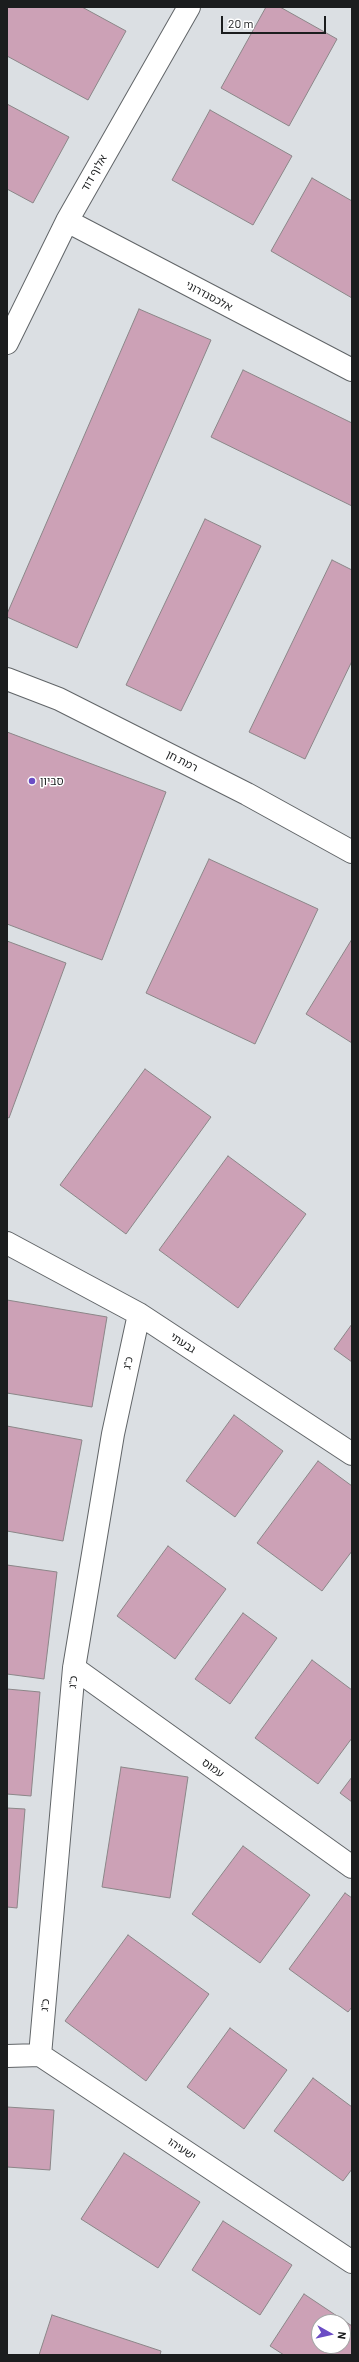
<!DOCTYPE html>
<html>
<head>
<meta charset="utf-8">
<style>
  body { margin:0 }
  #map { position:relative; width:359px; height:2362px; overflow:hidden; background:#dbdfe3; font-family:Barlow,sans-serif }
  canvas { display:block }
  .frame { position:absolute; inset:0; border:8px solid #1b1d1e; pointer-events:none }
  .north { position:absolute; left:311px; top:2314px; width:40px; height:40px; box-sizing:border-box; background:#fff; border:1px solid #a4a5a5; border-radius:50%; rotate:98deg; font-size:11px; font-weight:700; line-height:16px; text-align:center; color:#1b1d1e }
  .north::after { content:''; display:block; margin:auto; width:14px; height:18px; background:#6b4cc5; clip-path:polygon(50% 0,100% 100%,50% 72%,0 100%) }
  .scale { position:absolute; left:221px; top:16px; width:105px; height:18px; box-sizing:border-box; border:2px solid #1b1d1e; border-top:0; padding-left:5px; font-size:12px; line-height:14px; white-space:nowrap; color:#1b1d1e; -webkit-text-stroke:3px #fff; paint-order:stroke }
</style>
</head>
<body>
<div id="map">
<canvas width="359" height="2362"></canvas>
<div class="frame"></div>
<div class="north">N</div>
<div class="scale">20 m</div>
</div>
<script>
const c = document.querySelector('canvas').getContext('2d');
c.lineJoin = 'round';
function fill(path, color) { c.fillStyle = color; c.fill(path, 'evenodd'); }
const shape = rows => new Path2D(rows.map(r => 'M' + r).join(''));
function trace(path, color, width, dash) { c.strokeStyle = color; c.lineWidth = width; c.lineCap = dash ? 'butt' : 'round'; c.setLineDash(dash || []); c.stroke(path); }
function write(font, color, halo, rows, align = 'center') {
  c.font = font + ' Barlow,"Noto Sans Hebrew",sans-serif'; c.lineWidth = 3; c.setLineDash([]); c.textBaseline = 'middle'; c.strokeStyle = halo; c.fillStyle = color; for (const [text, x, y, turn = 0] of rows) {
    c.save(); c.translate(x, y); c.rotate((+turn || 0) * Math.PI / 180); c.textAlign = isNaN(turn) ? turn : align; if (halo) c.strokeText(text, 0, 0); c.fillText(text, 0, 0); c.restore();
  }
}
const building = shape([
  [7,7,82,7,126,31,88,100,7,56,7,7],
  [266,7,280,7,337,39,289,126,221,88,266,7],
  [7,104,69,137,33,203,7,189,7,104],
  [210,110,292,156,253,225,172,180,210,110],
  [312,178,352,201,352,298,271,251,312,178],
  [139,309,211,340,77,648,7,617,7,614,139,309],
  [243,370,352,423,352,506,211,437,243,370],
  [205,519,261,546,181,711,126,685,205,519],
  [332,560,352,570,352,661,305,759,249,732,332,560],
  [7,732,166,792,102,960,7,924,7,732],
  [209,859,318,909,255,1044,146,993,209,859],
  [352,939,352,1043,306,1014,352,939],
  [7,941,66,963,9,1118,7,1117,7,941],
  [145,1069,211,1117,126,1234,60,1185,145,1069],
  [228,1156,306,1214,238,1308,159,1250,228,1156],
  [7,1300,107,1317,92,1407,7,1393,7,1300],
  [352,1324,352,1362,334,1349,352,1324],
  [234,1415,283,1451,235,1517,186,1481,234,1415],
  [7,1426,82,1440,63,1541,7,1531,7,1426],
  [318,1461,352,1486,352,1551,322,1591,257,1543,318,1461],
  [168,1546,226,1589,175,1659,117,1616,168,1546],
  [7,1565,57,1572,44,1679,7,1674,7,1565],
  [243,1613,277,1638,230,1704,195,1679,243,1613],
  [312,1660,352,1690,352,1738,318,1784,255,1738,312,1660],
  [7,1689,40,1692,31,1796,7,1794,7,1689],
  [121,1767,188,1777,170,1898,102,1887,121,1767],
  [352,1777,352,1802,340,1793,352,1777],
  [7,1808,25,1809,17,1908,7,1907,7,1808],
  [243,1846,310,1895,260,1963,192,1914,243,1846],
  [345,1893,352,1898,352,2007,348,2012,289,1969,345,1893],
  [128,1935,209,1994,146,2081,65,2021,128,1935],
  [230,2028,287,2070,244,2129,187,2087,230,2028],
  [313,2078,352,2107,352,2169,343,2181,274,2131,313,2078],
  [7,2107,54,2110,50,2170,7,2167,7,2107],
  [124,2153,200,2202,158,2268,81,2219,124,2153],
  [223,2221,292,2265,260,2315,192,2270,223,2221],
  [304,2294,352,2326,352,2355,284,2355,270,2346,304,2294],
  [319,2322,343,2322,343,2346,319,2346,319,2322],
  [52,2315,161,2351,160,2355,39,2355,52,2315]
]);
const minor = shape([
  [67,221,352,370],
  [7,343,67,221,189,7],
  [7,679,59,699,247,794,352,852],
  [7,1243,139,1314,352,1454],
  [74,1668,352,1867],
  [40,2055,74,1668,113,1434,139,1314],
  [7,2056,40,2055,352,2262]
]);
const markers = [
  [32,781,4,"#6b4cc5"]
];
const streetNames = [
  ["אלוף דוד",94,173,-60],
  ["אלכסנדרוני",209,296,28],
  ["רמת חן",182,761,27],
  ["גבעתי",183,1343,33],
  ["כ\"ג",128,1363,-78],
  ["כ\"ג",73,1682,-85],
  ["עמוס",213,1768,36],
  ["כ\"ג",45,2005,-85],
  ["ישעיהו",182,2149,34]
];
const poiNames = [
  ["סביון",40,781]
];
fill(building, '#cca1b6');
trace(building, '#8b8688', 1);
trace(minor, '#616568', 24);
trace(minor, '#fff', 22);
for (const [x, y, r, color] of markers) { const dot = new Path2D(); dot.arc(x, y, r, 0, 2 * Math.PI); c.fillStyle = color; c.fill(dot); trace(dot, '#fff', 1.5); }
write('11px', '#1b1d1e', '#fff', streetNames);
write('11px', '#1b1d1e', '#fff', poiNames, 'left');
</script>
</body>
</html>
